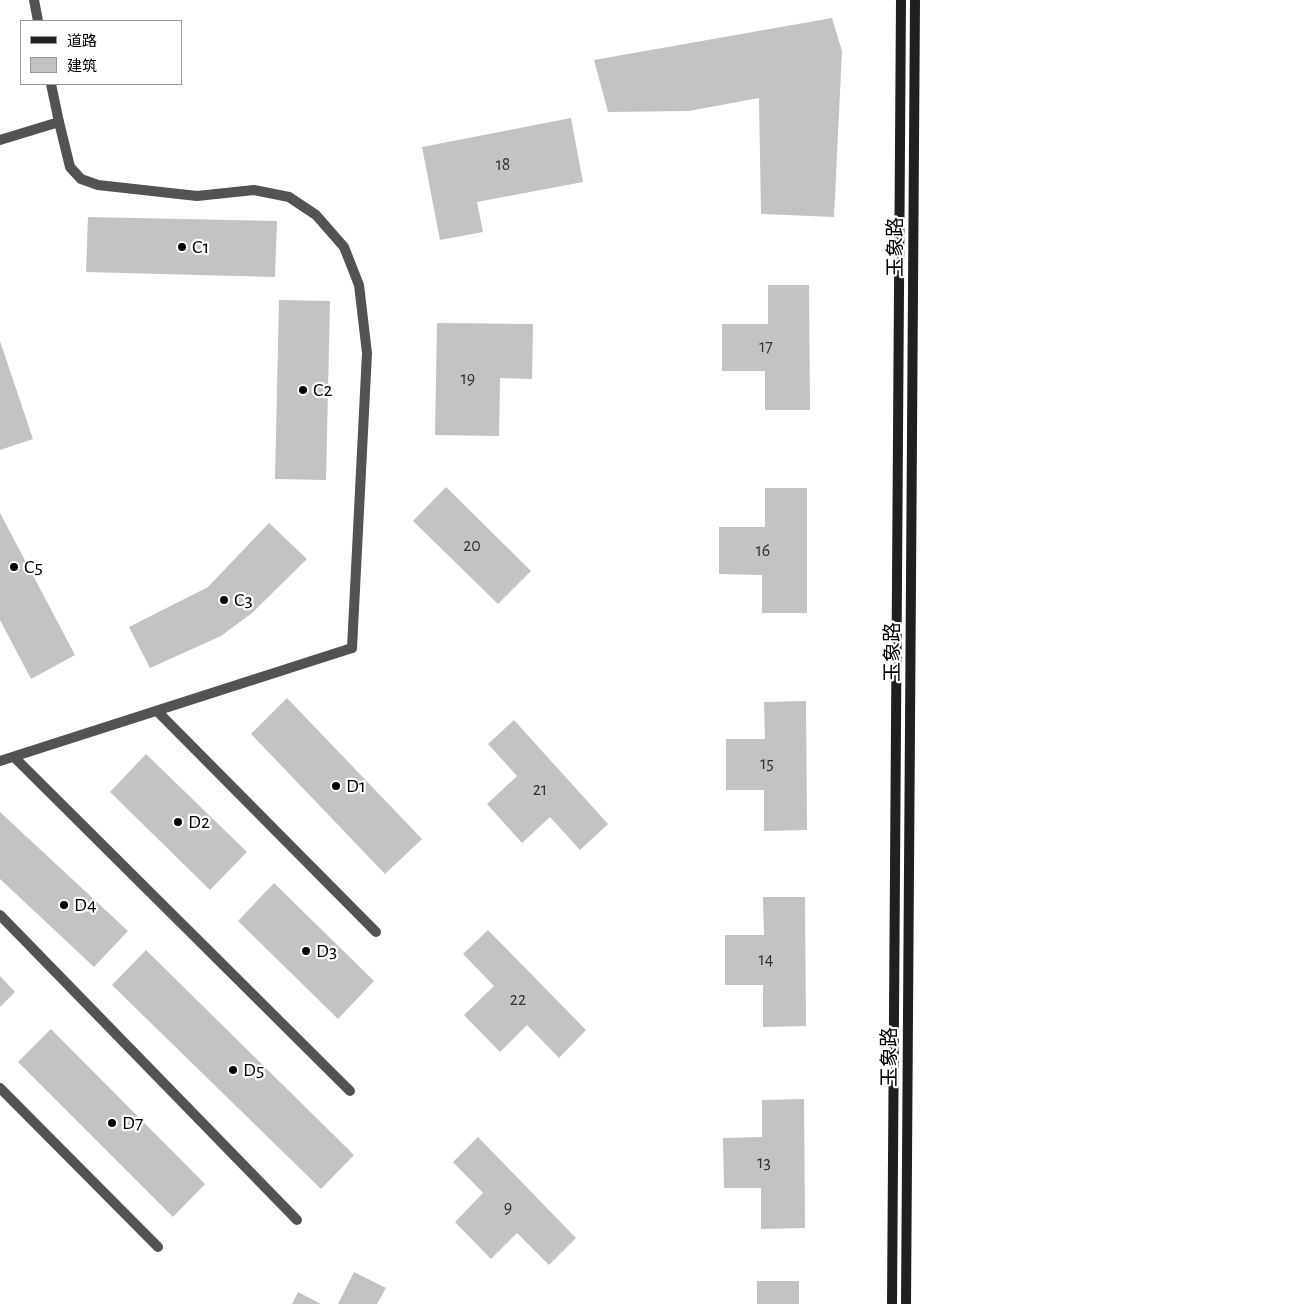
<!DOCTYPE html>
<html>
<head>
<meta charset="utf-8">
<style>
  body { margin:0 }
  #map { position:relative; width:1300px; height:1304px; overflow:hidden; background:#fff; font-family:"Alegreya Sans","Noto Sans SC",sans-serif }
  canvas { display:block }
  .legend { position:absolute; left:20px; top:20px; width:162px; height:65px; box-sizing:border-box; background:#fff; border:1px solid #999; margin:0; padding:6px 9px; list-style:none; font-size:15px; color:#000 }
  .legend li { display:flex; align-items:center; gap:10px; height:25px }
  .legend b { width:25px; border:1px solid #999 }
</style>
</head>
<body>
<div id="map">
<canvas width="1300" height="1304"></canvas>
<ul class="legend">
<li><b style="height:6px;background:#202020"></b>道路</li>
<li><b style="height:14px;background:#c3c3c3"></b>建筑</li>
</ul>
</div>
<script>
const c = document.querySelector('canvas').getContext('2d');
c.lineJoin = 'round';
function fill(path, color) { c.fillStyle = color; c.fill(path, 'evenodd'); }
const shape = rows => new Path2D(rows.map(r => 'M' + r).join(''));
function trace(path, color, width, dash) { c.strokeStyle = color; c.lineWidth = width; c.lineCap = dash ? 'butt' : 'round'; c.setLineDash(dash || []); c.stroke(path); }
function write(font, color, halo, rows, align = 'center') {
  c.font = font + ' "Alegreya Sans","Noto Sans SC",sans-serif'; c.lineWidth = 4.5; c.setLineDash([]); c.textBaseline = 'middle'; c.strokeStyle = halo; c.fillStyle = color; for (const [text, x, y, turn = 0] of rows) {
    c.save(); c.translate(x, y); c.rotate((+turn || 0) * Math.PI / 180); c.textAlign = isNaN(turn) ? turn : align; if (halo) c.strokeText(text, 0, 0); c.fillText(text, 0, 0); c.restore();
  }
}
const building = shape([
  [832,18,842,51,834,217,761,214,759,98,689,111,608,112,594,60],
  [571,118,583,182,477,202,483,232,440,240,422,147],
  [88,217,277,221,275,277,86,272],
  [768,285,809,285,810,410,765,410,765,371,722,371,722,324,768,324],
  [279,300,330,301,326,480,275,479],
  [437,323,533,324,532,379,500,378,499,436,435,435],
  [0,341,33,439,0,450],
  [446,487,531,571,498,604,413,521],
  [765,488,807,488,807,613,762,613,762,575,719,574,719,527,765,527],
  [0,513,75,655,31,679,0,620],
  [269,523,307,559,252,613,221,636,150,668,129,627,208,587],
  [287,698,422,839,385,874,251,734],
  [806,701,807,830,764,831,764,790,726,790,726,739,765,739,764,702],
  [514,720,608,824,580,850,550,817,522,843,487,804,517,776,488,744],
  [146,754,247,852,210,890,110,792],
  [0,812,128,931,94,967,0,879],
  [274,883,374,981,338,1019,238,921],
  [763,897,805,897,806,1026,763,1027,763,985,725,985,725,935,764,935],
  [488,930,586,1030,559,1058,527,1025,500,1052,464,1015,494,986,463,954],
  [146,950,354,1155,321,1189,112,985],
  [0,976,15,992,0,1007],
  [51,1029,205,1184,173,1217,18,1062],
  [804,1099,805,1228,761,1229,761,1188,724,1188,723,1138,762,1137,762,1100],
  [478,1137,576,1238,549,1265,517,1233,491,1259,455,1222,483,1193,453,1162],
  [354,1272,386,1288,377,1304,338,1304],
  [757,1281,799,1281,799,1304,757,1304],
  [298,1292,321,1304,292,1304]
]);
const lane = shape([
  [59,122,70,167,81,179,98,185,197,196,254,190,289,197,316,215,344,247,359,285,367,353,352,648],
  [157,711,376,932],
  [14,757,350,1091],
  [0,915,297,1220],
  [0,1088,158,1247]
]);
const street = shape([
  [34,0,38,21],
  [0,140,59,122,51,84],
  [0,761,352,648]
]);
const secondary = shape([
  [892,1304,901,0],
  [906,1304,915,0]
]);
const markers = [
  [182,247,5,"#000"],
  [303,390,5,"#000"],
  [14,567,5,"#000"],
  [224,600,5,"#000"],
  [336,786,5,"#000"],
  [178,822,5,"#000"],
  [64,905,5,"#000"],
  [306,951,5,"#000"],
  [233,1070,5,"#000"],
  [112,1123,5,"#000"]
];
const numberNames = [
  ["18",503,165],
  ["17",766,347],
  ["19",468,379],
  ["20",472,546],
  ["16",763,551],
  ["15",767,764],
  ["21",540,790],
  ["14",766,960],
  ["22",518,1000],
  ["13",764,1163],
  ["9",508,1208]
];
const poiNames = [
  ["C1",192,247],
  ["C2",313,390],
  ["C5",24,567],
  ["C3",234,600],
  ["D1",346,786],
  ["D2",188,822],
  ["D4",74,905],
  ["D3",316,951],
  ["D5",243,1070],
  ["D7",122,1123]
];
const streetNames = [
  ["玉象路",896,247,-90],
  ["玉象路",893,652,-90],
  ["玉象路",890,1057,-90]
];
fill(building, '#c3c3c3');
trace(lane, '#535353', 10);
trace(street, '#535353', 10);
trace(secondary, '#202020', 10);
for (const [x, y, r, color] of markers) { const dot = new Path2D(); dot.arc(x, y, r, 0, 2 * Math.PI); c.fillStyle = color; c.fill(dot); trace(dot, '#fff', 2); }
write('18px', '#313131', null, numberNames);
write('20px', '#000', '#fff', poiNames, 'left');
write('20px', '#000', '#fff', streetNames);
</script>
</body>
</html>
